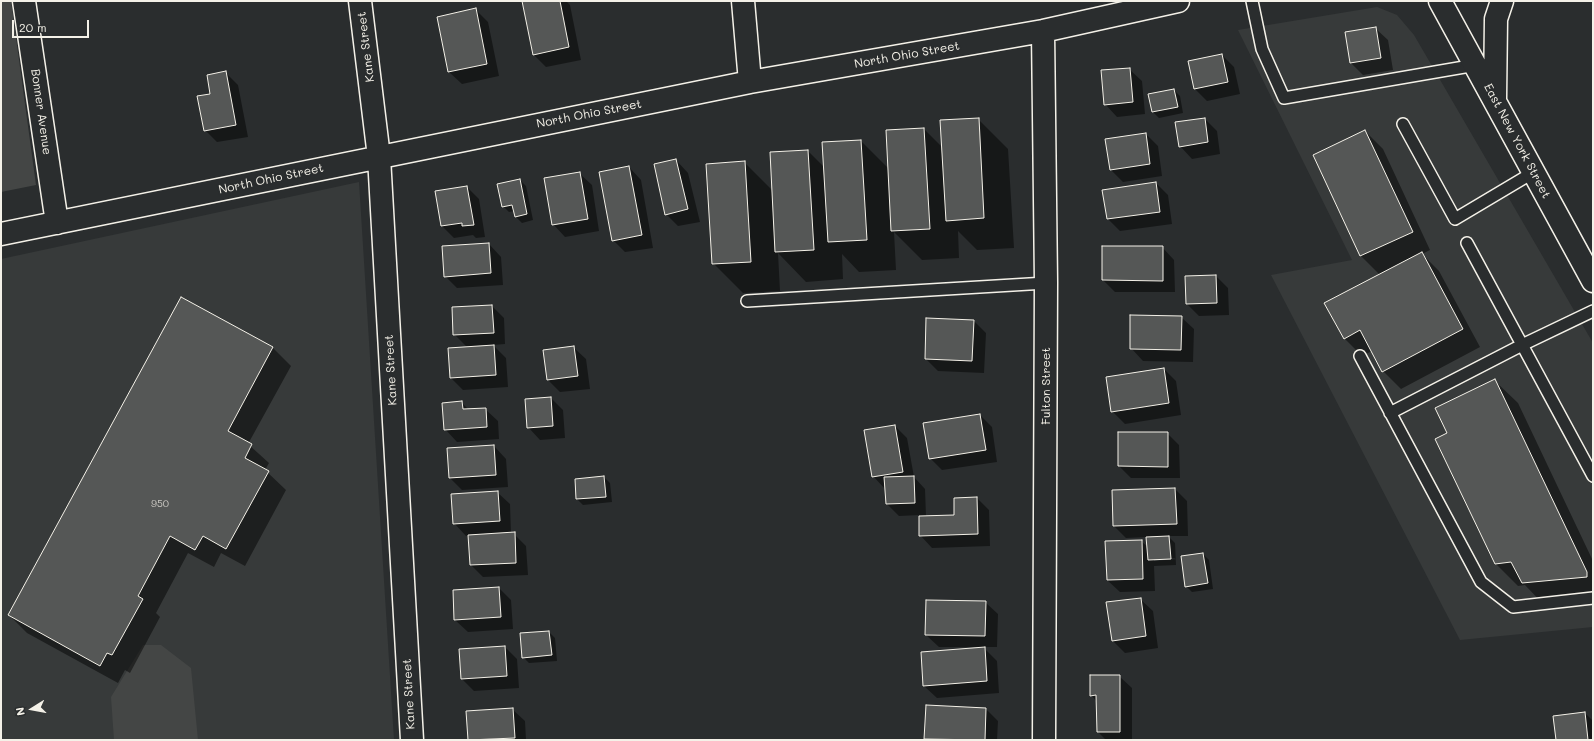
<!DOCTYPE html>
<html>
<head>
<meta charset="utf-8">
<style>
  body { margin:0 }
  #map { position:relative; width:1594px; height:741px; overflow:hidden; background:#2a2d2e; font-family:Mali,sans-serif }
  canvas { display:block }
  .frame { position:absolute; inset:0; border:2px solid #f4f1e8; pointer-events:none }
  .north { position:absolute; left:12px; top:689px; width:40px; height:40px; -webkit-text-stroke:3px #2a2d2e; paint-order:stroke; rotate:259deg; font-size:11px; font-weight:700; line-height:16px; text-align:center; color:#f4f1e8 }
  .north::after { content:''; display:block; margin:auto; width:14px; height:18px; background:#f4f1e8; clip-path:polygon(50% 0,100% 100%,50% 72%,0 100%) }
  .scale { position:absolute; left:12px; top:20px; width:77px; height:18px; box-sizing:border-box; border:2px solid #f4f1e8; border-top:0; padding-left:5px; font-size:12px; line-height:14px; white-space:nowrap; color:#f4f1e8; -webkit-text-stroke:3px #2a2d2e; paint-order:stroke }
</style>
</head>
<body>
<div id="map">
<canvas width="1594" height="741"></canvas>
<div class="frame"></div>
<div class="north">N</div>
<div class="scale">20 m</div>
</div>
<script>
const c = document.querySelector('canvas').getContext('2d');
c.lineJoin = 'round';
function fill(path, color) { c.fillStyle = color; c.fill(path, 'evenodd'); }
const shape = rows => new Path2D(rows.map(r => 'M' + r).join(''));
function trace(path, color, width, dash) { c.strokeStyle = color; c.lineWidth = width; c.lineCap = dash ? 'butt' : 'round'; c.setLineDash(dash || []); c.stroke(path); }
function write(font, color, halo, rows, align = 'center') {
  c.font = font + ' Mali,sans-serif'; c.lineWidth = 4; c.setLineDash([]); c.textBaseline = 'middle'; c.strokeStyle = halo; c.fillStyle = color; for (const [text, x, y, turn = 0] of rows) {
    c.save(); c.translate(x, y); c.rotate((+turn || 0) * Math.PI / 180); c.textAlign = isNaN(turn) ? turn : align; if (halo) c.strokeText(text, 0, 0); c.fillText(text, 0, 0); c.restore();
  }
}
const built = shape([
  [1377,7,1397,15,1414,35,1593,343,1593,627,1460,640,1271,275,1352,260,1238,30],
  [359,182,394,740,1,740,1,259]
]);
const green = shape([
  [1,1,11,1,36,185,1,192],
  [143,645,161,645,191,668,198,740,114,740,111,697]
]);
const shadow = shape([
  [523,1,566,1,570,5,581,60,546,67,534,55],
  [475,9,488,22,499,76,462,84,449,72,438,17],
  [1375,28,1388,40,1393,70,1363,75,1351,63,1346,33],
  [1222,55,1234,67,1240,94,1207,101,1195,89],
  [1129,69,1142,81,1145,114,1117,117,1105,104],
  [226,73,238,85,248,137,217,142,205,130],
  [1174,90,1180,96,1183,113,1159,118,1153,112,1149,95],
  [978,119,1008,149,1014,248,977,250,958,231,959,258,922,260,894,232,896,270,859,272,842,254,843,279,806,282,778,253,780,291,743,293,713,263,744,162,773,191,808,151,825,168,861,141,889,169,924,129,943,148],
  [1205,119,1217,131,1220,154,1192,159,1180,146],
  [1365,131,1383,149,1430,250,1422,254,1439,271,1480,347,1401,389,1383,371,1372,351,1362,356,1344,338,1380,275,1361,256,1314,155],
  [1146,134,1158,146,1162,176,1123,182,1110,169],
  [676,160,688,173,700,222,678,226,666,214],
  [629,167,641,180,653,248,625,252,613,240],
  [579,173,592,185,599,231,565,237,553,224],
  [520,180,526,186,533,220,522,223,516,217,514,211,509,212,503,206],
  [1156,183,1168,195,1172,224,1120,231,1108,219],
  [467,187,479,199,485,237,476,238,473,235,454,238,442,226],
  [489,244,501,257,503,285,457,288,445,276],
  [1162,247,1174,260,1175,292,1115,292,1103,280],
  [1216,276,1228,288,1229,315,1199,316,1187,304],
  [182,298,273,348,291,366,248,444,269,463,265,470,286,490,245,566,221,553,214,567,188,553,156,613,160,617,130,673,125,670,118,683,27,633,9,615],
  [492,306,504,318,505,344,493,345,506,358,508,387,463,390,451,378,468,348,454,334],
  [1181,317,1194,329,1193,362,1143,361,1131,348],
  [974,321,986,333,984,373,938,371,926,359],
  [573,347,586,359,590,389,560,392,548,380,544,351],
  [1164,369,1176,381,1181,415,1125,424,1112,411],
  [1495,381,1518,403,1593,561,1593,601,1545,606,1525,585,1518,586,1495,563,1448,433],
  [551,398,563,410,565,438,540,440,528,427],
  [461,402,469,410,485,409,498,421,499,439,457,442,445,429],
  [980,415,992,427,997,462,942,470,930,458],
  [895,426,907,438,914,477,925,489,926,516,955,516,977,498,989,510,990,546,932,548,920,535,920,515,899,516,887,504,885,489,873,476],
  [1119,433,1167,433,1179,445,1180,478,1131,478,1119,466],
  [494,446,506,459,508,487,462,490,450,478],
  [604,477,610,483,612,502,583,505,577,499],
  [1175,489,1187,501,1188,536,1168,536,1175,543,1176,565,1154,566,1155,591,1120,592,1107,580,1141,541,1148,547,1147,537,1126,538,1114,526],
  [1176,558,1176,559,1154,561,1154,559],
  [497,492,510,504,511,534,514,534,526,546,528,575,483,577,471,565,469,536,466,536,454,523],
  [1203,554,1209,560,1213,589,1192,592,1186,586],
  [499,588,511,600,513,629,468,632,455,620],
  [1140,599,1153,611,1158,648,1125,653,1113,641],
  [985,602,998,614,997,647,983,647,997,661,999,693,937,698,924,686,978,649,978,647,939,647,926,635],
  [549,632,555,638,557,661,529,663,523,657],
  [505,647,517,659,519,688,474,691,462,679],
  [1119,676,1132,688,1132,740,1106,740,1098,732,1097,702,1091,695],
  [512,709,525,721,526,740,469,740,467,712],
  [986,709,998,721,997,740,927,740,926,739],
  [1585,713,1593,721,1593,740,1557,740]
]);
const building = shape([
  [522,1,560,1,569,47,533,55,522,1],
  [476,8,487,64,448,72,437,17,476,8],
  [1376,27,1381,58,1350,63,1345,32,1376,27],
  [1222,54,1228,82,1194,89,1188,61,1222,54],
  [1130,68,1133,102,1104,105,1101,70,1130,68],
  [226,71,236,125,204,131,197,96,210,94,207,75,226,71],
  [1174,89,1178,107,1152,112,1148,94,1174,89],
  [979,118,984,218,946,221,940,120,979,118],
  [1205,118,1208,142,1179,147,1175,122,1205,118],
  [924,128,930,229,891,231,886,130,924,128],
  [1365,130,1413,232,1360,256,1313,155,1365,130],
  [1146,133,1150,164,1110,170,1105,139,1146,133],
  [861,140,867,240,828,242,822,142,861,140],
  [808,150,814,250,775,252,770,152,808,150],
  [676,159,688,209,665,215,654,164,676,159],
  [745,161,751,262,712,264,706,164,745,161],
  [629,166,642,235,612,241,599,172,629,166],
  [580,172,588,219,552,225,544,178,580,172],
  [520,179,527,214,515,217,512,205,502,207,497,184,520,179],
  [1156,182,1160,212,1107,219,1102,190,1156,182],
  [467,186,474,225,462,226,462,223,441,226,435,191,467,186],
  [489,243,491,273,444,277,442,246,489,243],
  [1102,246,1163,246,1163,281,1102,280,1102,246],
  [1422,252,1463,329,1382,372,1360,330,1344,339,1324,303,1422,252],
  [1216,275,1217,303,1186,304,1185,276,1216,275],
  [181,297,273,347,228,431,252,444,245,458,269,471,226,549,203,536,195,550,170,536,138,596,143,599,112,655,107,653,100,666,8,615,181,297],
  [492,305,494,333,453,335,452,307,492,305],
  [1130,315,1182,316,1181,350,1130,349,1130,315],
  [926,318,974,320,972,361,925,359,926,318],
  [494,345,496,375,450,378,448,348,494,345],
  [574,346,578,376,547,380,543,350,574,346],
  [1164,368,1169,403,1111,412,1106,377,1164,368],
  [1495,379,1587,572,1587,577,1522,583,1511,562,1495,564,1435,439,1447,433,1435,408,1495,379],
  [551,397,553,426,527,428,525,399,551,397],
  [462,401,463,409,486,408,487,427,444,430,442,403,462,401],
  [980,414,986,450,929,459,923,423,980,414],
  [895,425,903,472,872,477,864,430,895,425],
  [1118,432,1168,432,1168,467,1118,466,1118,432],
  [494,445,496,475,449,478,447,448,494,445],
  [604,476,606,497,576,499,575,479,604,476],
  [914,476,915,503,886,504,884,477,914,476],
  [1175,488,1177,524,1113,526,1112,490,1175,488],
  [498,491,500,521,453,524,451,494,498,491],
  [977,497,978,534,919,536,919,516,954,515,954,498,977,497],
  [515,532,516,563,470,565,468,535,515,532],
  [1169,536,1171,559,1148,560,1146,537,1169,536],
  [1142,540,1143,579,1107,580,1105,541,1142,540],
  [1203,553,1208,583,1185,587,1181,556,1203,553],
  [499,587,501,617,454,620,453,590,499,587],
  [1141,598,1146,636,1112,641,1106,602,1141,598],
  [926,600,986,601,985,636,925,635,926,600],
  [549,631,552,655,522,658,520,633,549,631],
  [505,646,507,676,461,679,459,649,505,646],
  [985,647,987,681,923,686,921,652,985,647],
  [1090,675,1120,675,1120,732,1097,732,1096,695,1090,696,1090,675],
  [926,705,986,708,985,740,924,739,926,705],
  [513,708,515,738,468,740,466,711,513,708],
  [1585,712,1588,740,1556,740,1553,716,1585,712]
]);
const lane = shape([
  [1252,1,1262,49,1284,98,1476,65],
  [1403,124,1455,219,1534,172],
  [1467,243,1593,476],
  [747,301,1046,283],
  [1360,356,1481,582,1513,607,1593,598],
  [1390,413,1522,345,1593,311]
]);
const street = shape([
  [24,1,57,223],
  [360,1,379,157,412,740],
  [743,1,750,82],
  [1043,31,1046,283,1044,740],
  [1,234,750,82,1043,31,1178,1]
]);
const primary = shape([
  [1440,1,1593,281],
  [1495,99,1496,19,1502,1]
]);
const numberNames = [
  ["950",160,504]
];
const streetNames = [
  ["Kane Street",366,47,-97],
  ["North Ohio Street",907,55,-10],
  ["Bonner Avenue",41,112,82],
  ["North Ohio Street",589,114,-11],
  ["East New York Street",1517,141,62],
  ["North Ohio Street",271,179,-12],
  ["Kane Street",391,370,-93],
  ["Fulton Street",1046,386,-90],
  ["Kane Street",409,694,-93]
];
fill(built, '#373a3a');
fill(green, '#444645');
fill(shadow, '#0007');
fill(building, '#555756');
trace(building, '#f4f1e8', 1);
trace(lane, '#f4f1e8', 14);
trace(street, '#f4f1e8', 25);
trace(primary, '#f4f1e8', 25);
trace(lane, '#2a2d2e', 11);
trace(street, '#2a2d2e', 22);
trace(primary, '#2a2d2e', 22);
write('10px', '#cccac4', null, numberNames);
write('12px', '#f4f1e8', '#2a2d2e', streetNames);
</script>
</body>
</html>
